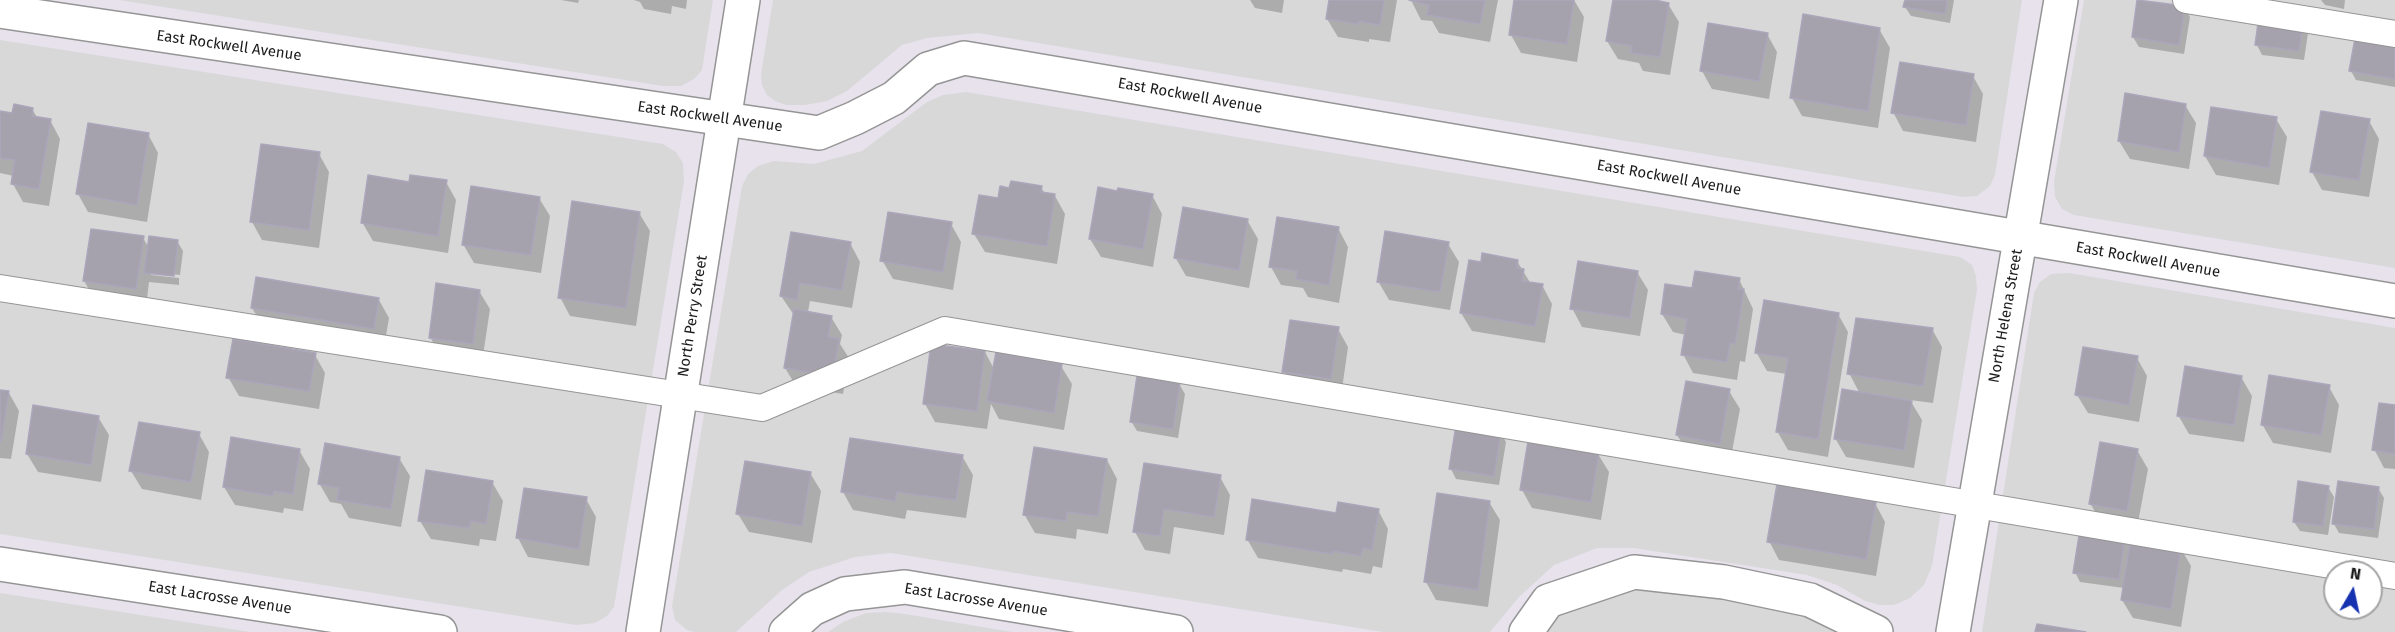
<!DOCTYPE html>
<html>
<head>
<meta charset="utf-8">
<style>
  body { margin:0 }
  #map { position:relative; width:2395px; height:632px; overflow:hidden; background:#e7e2ec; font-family:"Fira Sans",sans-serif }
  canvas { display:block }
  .north { position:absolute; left:2323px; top:560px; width:60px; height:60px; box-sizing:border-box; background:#fff; border:2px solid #a4a4a4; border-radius:50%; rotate:9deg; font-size:16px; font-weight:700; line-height:24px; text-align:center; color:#1b1b1b }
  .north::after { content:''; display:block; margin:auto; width:21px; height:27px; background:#1732b0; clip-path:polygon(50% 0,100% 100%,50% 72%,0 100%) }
</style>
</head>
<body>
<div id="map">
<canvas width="2395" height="632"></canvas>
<div class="north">N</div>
</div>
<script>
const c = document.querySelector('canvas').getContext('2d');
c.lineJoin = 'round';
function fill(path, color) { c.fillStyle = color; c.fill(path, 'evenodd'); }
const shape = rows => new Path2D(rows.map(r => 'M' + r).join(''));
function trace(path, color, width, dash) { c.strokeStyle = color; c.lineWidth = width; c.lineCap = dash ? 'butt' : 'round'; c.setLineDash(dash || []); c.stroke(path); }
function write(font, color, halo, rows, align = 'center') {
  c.font = font + ' "Fira Sans",sans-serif'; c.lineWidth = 5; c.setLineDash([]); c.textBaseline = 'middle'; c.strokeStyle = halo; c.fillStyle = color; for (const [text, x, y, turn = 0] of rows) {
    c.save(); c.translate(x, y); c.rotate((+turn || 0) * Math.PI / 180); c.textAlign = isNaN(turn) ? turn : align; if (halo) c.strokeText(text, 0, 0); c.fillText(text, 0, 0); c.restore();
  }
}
const residential = shape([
  [119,0,713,0,702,70,694,79,681,86,663,86],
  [773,0,2022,0,1995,175,1990,186,1977,196,1963,197,978,33,927,38,902,45,847,91,827,101,805,105,786,105,775,101,767,95,762,85,761,74],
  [2084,0,2395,0,2395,268,2074,215,2062,209,2055,197,2054,182],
  [0,40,663,144,676,152,683,163,684,181,614,607,607,616,595,623,576,625,0,534],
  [966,92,1960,257,1972,265,1976,276,1977,290,1932,566,1924,585,1910,598,1894,605,1880,605,1865,601,1837,585,1807,575,1634,548,1597,548,1554,565,1519,597,1490,632,1383,632,891,553,855,557,809,572,782,590,736,632,694,632,687,630,675,620,672,606,742,186,748,174,758,166,774,161,814,164,862,151,927,102,943,95],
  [2069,273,2395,328,2395,632,1982,632,2034,293,2040,282,2051,274],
  [2335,572,2371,572,2371,608,2335,608],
  [1623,582,1776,603,1841,632,1538,632,1544,619],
  [0,593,250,632,0,632],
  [886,612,905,614,1012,632,828,632,843,622,866,613]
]);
const shadow = shape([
  [561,0,579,0,578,3],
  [634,0,687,0,686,9,672,6,671,14,644,9,640,2],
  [1250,0,1284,0,1282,13,1255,8],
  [1330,0,1397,0,1390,42,1369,39,1369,42,1338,37,1327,19],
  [1411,0,1498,0,1490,42,1439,33,1432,21,1421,20],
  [1516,0,1574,0,1584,17,1577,62,1521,53,1511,35],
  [1614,0,1646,0,1668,4,1679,22,1670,75,1643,71,1639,63,1618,59,1607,41],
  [1906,0,1954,0,1950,23,1911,16,1905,7],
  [2321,0,2345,0,2344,9,2325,5],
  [2184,7,2190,17,2184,54,2139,47,2133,37],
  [2302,24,2308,33,2304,60,2262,55,2257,45],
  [1879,29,1890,48,1878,128,1802,116,1792,98],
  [1767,34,1777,52,1769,99,1712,89,1702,71],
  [2395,41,2395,87,2356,80,2351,71],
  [1973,76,1983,94,1976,142,1903,131,1893,112],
  [2185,105,2196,123,2189,169,2130,159,2119,141],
  [32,109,38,119,50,120,60,139,49,206,23,202,13,184,14,176,0,173,0,113,13,115],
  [2276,119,2287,137,2279,185,2216,175,2205,156],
  [2369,121,2379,139,2369,197,2322,190,2312,172],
  [148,134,158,153,147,222,88,212,78,194],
  [319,154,329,172,319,248,262,240,252,222],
  [446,182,456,200,448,253,373,241,362,222,410,183],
  [1041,187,1045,194,1055,196,1065,214,1057,264,985,252,974,234,999,200,1010,190],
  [1152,195,1162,214,1153,267,1101,257,1090,239],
  [539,198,550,216,541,273,474,263,463,244],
  [639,213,650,231,636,326,570,316,560,297],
  [1247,220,1258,239,1249,288,1186,276,1175,257],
  [951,224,961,242,953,290,893,279,882,260],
  [1338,228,1348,247,1339,303,1308,297,1303,288,1281,285,1271,267],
  [143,238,149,248,177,241,183,251,180,275,151,272,151,275,179,278,179,285,149,282,146,307,95,299,84,281],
  [850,243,860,262,852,308,810,301,808,312,831,317,842,335,840,344,849,358,843,394,796,386,785,368,794,315,781,296],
  [1448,244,1459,262,1450,310,1389,300,1378,281],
  [1517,261,1531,284,1542,285,1552,304,1545,343,1472,331,1461,313,1482,264],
  [1637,272,1648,290,1640,336,1582,327,1572,308],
  [1739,279,1753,309,1745,362,1740,361,1737,380,1693,373,1683,354,1686,335,1673,332,1662,314,1694,290],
  [479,291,490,309,482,362,441,356,430,337],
  [379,300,389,318,384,347,263,326,252,308],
  [1838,314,1848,332,1828,457,1788,450,1777,431,1787,374,1767,371,1756,352],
  [1886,322,1932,329,1942,347,1933,403,1910,400,1922,420,1914,468,1846,457,1835,438,1860,394,1849,373],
  [1338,329,1348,347,1341,396,1294,390,1284,371],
  [985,352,994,369,1061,366,1072,384,1064,430,999,419,991,404,987,429,935,422,925,404],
  [315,355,325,373,319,409,239,396,228,377],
  [2137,358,2147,376,2139,422,2088,413,2077,395],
  [2241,377,2252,396,2244,442,2189,434,2178,415],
  [1179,384,1185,394,1178,438,1137,431,1131,421],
  [2329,387,2339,405,2331,453,2273,443,2262,424],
  [0,391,9,393,19,411,11,459,0,458],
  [1729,391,1740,409,1730,462,1688,453,1677,435],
  [2395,407,2395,469,2384,468,2374,449],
  [98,417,109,435,101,482,38,472,27,454],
  [1500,432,1506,442,1499,485,1456,479,1451,469],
  [199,434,209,452,201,500,142,489,131,471],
  [299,450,310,469,303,511,284,508,283,513,235,505,224,487],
  [2137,450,2148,469,2137,528,2101,522,2090,503],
  [1598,454,1609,472,1601,520,1532,508,1522,490],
  [962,456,973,475,966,518,907,510,905,519,853,510,843,492],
  [399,458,410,476,401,527,349,518,341,504,330,502,319,483],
  [1107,460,1117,479,1108,534,1077,529,1076,539,1035,533,1024,514],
  [1145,464,1220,477,1230,495,1224,535,1174,527,1170,554,1145,550,1135,532],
  [810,473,821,491,812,543,749,532,738,514],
  [492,482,503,501,496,541,480,539,479,546,431,539,420,521],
  [2328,487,2334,497,2328,535,2300,531,2294,522],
  [2378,488,2384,498,2378,538,2339,533,2334,524],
  [586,499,596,517,589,566,528,557,518,538],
  [1489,502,1500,520,1488,607,1436,600,1426,582],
  [1875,503,1885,522,1876,576,1779,560,1769,541],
  [1378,510,1388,529,1382,568,1373,566,1371,574,1343,569,1342,572,1258,558,1247,539,1337,515],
  [2124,537,2131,548,2180,547,2191,566,2181,627,2133,618,2122,600,2124,588,2080,582,2075,572]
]);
const building = shape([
  [1329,0,1384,0,1380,25,1359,21,1359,24,1326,19,1329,0],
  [1409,0,1485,0,1480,24,1427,15,1429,5,1409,0],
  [1514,0,1574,0,1567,44,1509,35,1514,0],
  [1613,0,1655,0,1669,3,1660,57,1631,53,1632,46,1606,41,1613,0],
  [1905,0,1947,0,1945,14,1903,7,1905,0],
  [2137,0,2185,6,2179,45,2132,37,2137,0],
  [1803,14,1880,28,1868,111,1790,98,1803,14],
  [2259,16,2303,22,2299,51,2255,45,2259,16],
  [1708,23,1768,33,1759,81,1700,71,1708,23],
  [2356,33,2395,40,2395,79,2349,71,2356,33],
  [1900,62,1974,74,1966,125,1891,113,1900,62],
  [2125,93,2186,104,2179,152,2118,141,2125,93],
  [14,104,33,108,32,116,51,119,39,189,11,184,15,160,0,158,0,111,12,113,14,104],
  [2211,107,2277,117,2269,168,2204,156,2211,107],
  [2321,111,2370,119,2359,180,2310,172,2321,111],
  [88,123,149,133,137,205,76,194,88,123],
  [261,144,320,152,309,230,250,222,261,144],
  [368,175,409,182,410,175,447,180,438,236,361,223,368,175],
  [1011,181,1042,186,1041,192,1055,194,1047,246,972,234,979,195,998,198,1000,186,1009,188,1011,181],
  [471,186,540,197,531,255,462,245,471,186],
  [1098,187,1117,191,1118,188,1153,194,1143,249,1089,239,1098,187],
  [572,201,640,212,626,308,558,298,572,201],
  [1183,207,1248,219,1239,270,1174,258,1183,207],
  [888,212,952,222,943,272,880,261,888,212],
  [1277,217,1339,227,1329,285,1296,279,1297,271,1269,267,1277,217],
  [91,229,144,236,136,289,83,281,91,229],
  [1385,231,1449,242,1440,292,1377,282,1385,231],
  [791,232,851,242,842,290,800,283,797,300,780,296,791,232],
  [149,236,178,240,174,276,144,273,149,236],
  [1482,253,1518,260,1517,268,1524,269,1522,281,1543,284,1535,326,1460,313,1469,260,1481,262,1482,253],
  [1578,261,1638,271,1630,318,1570,309,1578,261],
  [1695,271,1740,278,1738,289,1744,289,1735,344,1730,343,1727,362,1681,355,1687,319,1661,314,1665,284,1692,288,1695,271],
  [256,277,379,298,374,329,251,308,256,277],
  [436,283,480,290,473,344,429,338,436,283],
  [1764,300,1839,313,1818,439,1776,432,1788,358,1755,353,1764,300],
  [794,309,832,316,828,337,839,339,833,376,784,368,794,309],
  [1856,318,1933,328,1923,386,1847,374,1856,318],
  [1290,320,1339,327,1331,379,1282,372,1290,320],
  [233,339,316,353,309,391,226,378,233,339],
  [931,344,985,351,977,411,923,404,931,344],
  [2083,347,2138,356,2129,405,2075,395,2083,347],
  [996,352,1062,364,1054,413,987,401,996,352],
  [2185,366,2242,376,2234,425,2177,416,2185,366],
  [2269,375,2330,385,2321,435,2261,425,2269,375],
  [1137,376,1180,383,1173,429,1130,422,1137,376],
  [1686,381,1730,389,1720,444,1676,435,1686,381],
  [1842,389,1912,401,1904,450,1834,439,1842,389],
  [0,390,9,391,1,442,0,441,0,390],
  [2379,403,2395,405,2395,454,2372,450,2379,403],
  [33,405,99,416,91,465,26,454,33,405],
  [139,422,200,432,191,482,129,471,139,422],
  [1456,425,1501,431,1494,476,1449,469,1456,425],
  [231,437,300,449,293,494,274,491,273,496,223,487,231,437],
  [850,438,963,455,956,500,897,492,895,501,841,492,850,438],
  [1528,441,1599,452,1591,502,1520,490,1528,441],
  [2100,442,2138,449,2127,511,2089,504,2100,442],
  [325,443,400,457,391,509,337,500,339,488,318,484,325,443],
  [1034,447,1107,459,1098,516,1067,512,1066,521,1023,515,1034,447],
  [745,461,811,472,802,526,736,514,745,461],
  [1144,463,1221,475,1214,517,1164,509,1160,536,1133,532,1144,463],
  [426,470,493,481,486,524,471,521,469,528,418,521,426,470],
  [2298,481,2329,486,2323,526,2293,522,2298,481],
  [2338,481,2379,487,2374,529,2332,524,2338,481],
  [1777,484,1876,502,1866,559,1767,542,1777,484],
  [524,488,587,497,579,549,516,538,524,488],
  [1437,493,1490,501,1478,590,1424,582,1437,493],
  [1252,499,1336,513,1338,502,1379,509,1372,550,1363,548,1361,556,1333,551,1332,554,1246,540,1252,499],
  [2080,529,2125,536,2119,579,2073,573,2080,529],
  [2131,537,2181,546,2171,609,2121,600,2131,537],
  [2037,624,2086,632,2035,632,2037,624]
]);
const service = shape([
  [2186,0,2395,34],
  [0,288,762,408,945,330,2395,576]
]);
const minor = shape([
  [0,11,819,133,855,118,894,98,928,69,964,58,2395,301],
  [0,564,440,632],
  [786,632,812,609,845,594,905,587,1176,632],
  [1526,632,1548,601,1634,572,1724,582,1810,600,1876,632],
  [1953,632,2061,0]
]);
const tertiary = shape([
  [643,632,743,0]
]);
const streetNames = [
  ["East Rockwell Avenue",229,46,8],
  ["East Rockwell Avenue",1190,96,10],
  ["East Rockwell Avenue",710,117,8],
  ["East Rockwell Avenue",1669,178,10],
  ["East Rockwell Avenue",2148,260,10],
  ["North Perry Street",693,316,-81],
  ["North Helena Street",2006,316,-80],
  ["East Lacrosse Avenue",220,598,9],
  ["East Lacrosse Avenue",976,600,9]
];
fill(residential, '#d8d8d9');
fill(shadow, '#0003');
fill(building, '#a5a1ad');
trace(building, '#aca6bb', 1.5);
trace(service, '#959595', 28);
trace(minor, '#959595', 36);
trace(tertiary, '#959595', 36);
trace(service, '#fff', 26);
trace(minor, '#fff', 33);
trace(tertiary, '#fff', 33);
write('15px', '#1b1b1b', '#fff', streetNames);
</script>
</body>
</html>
